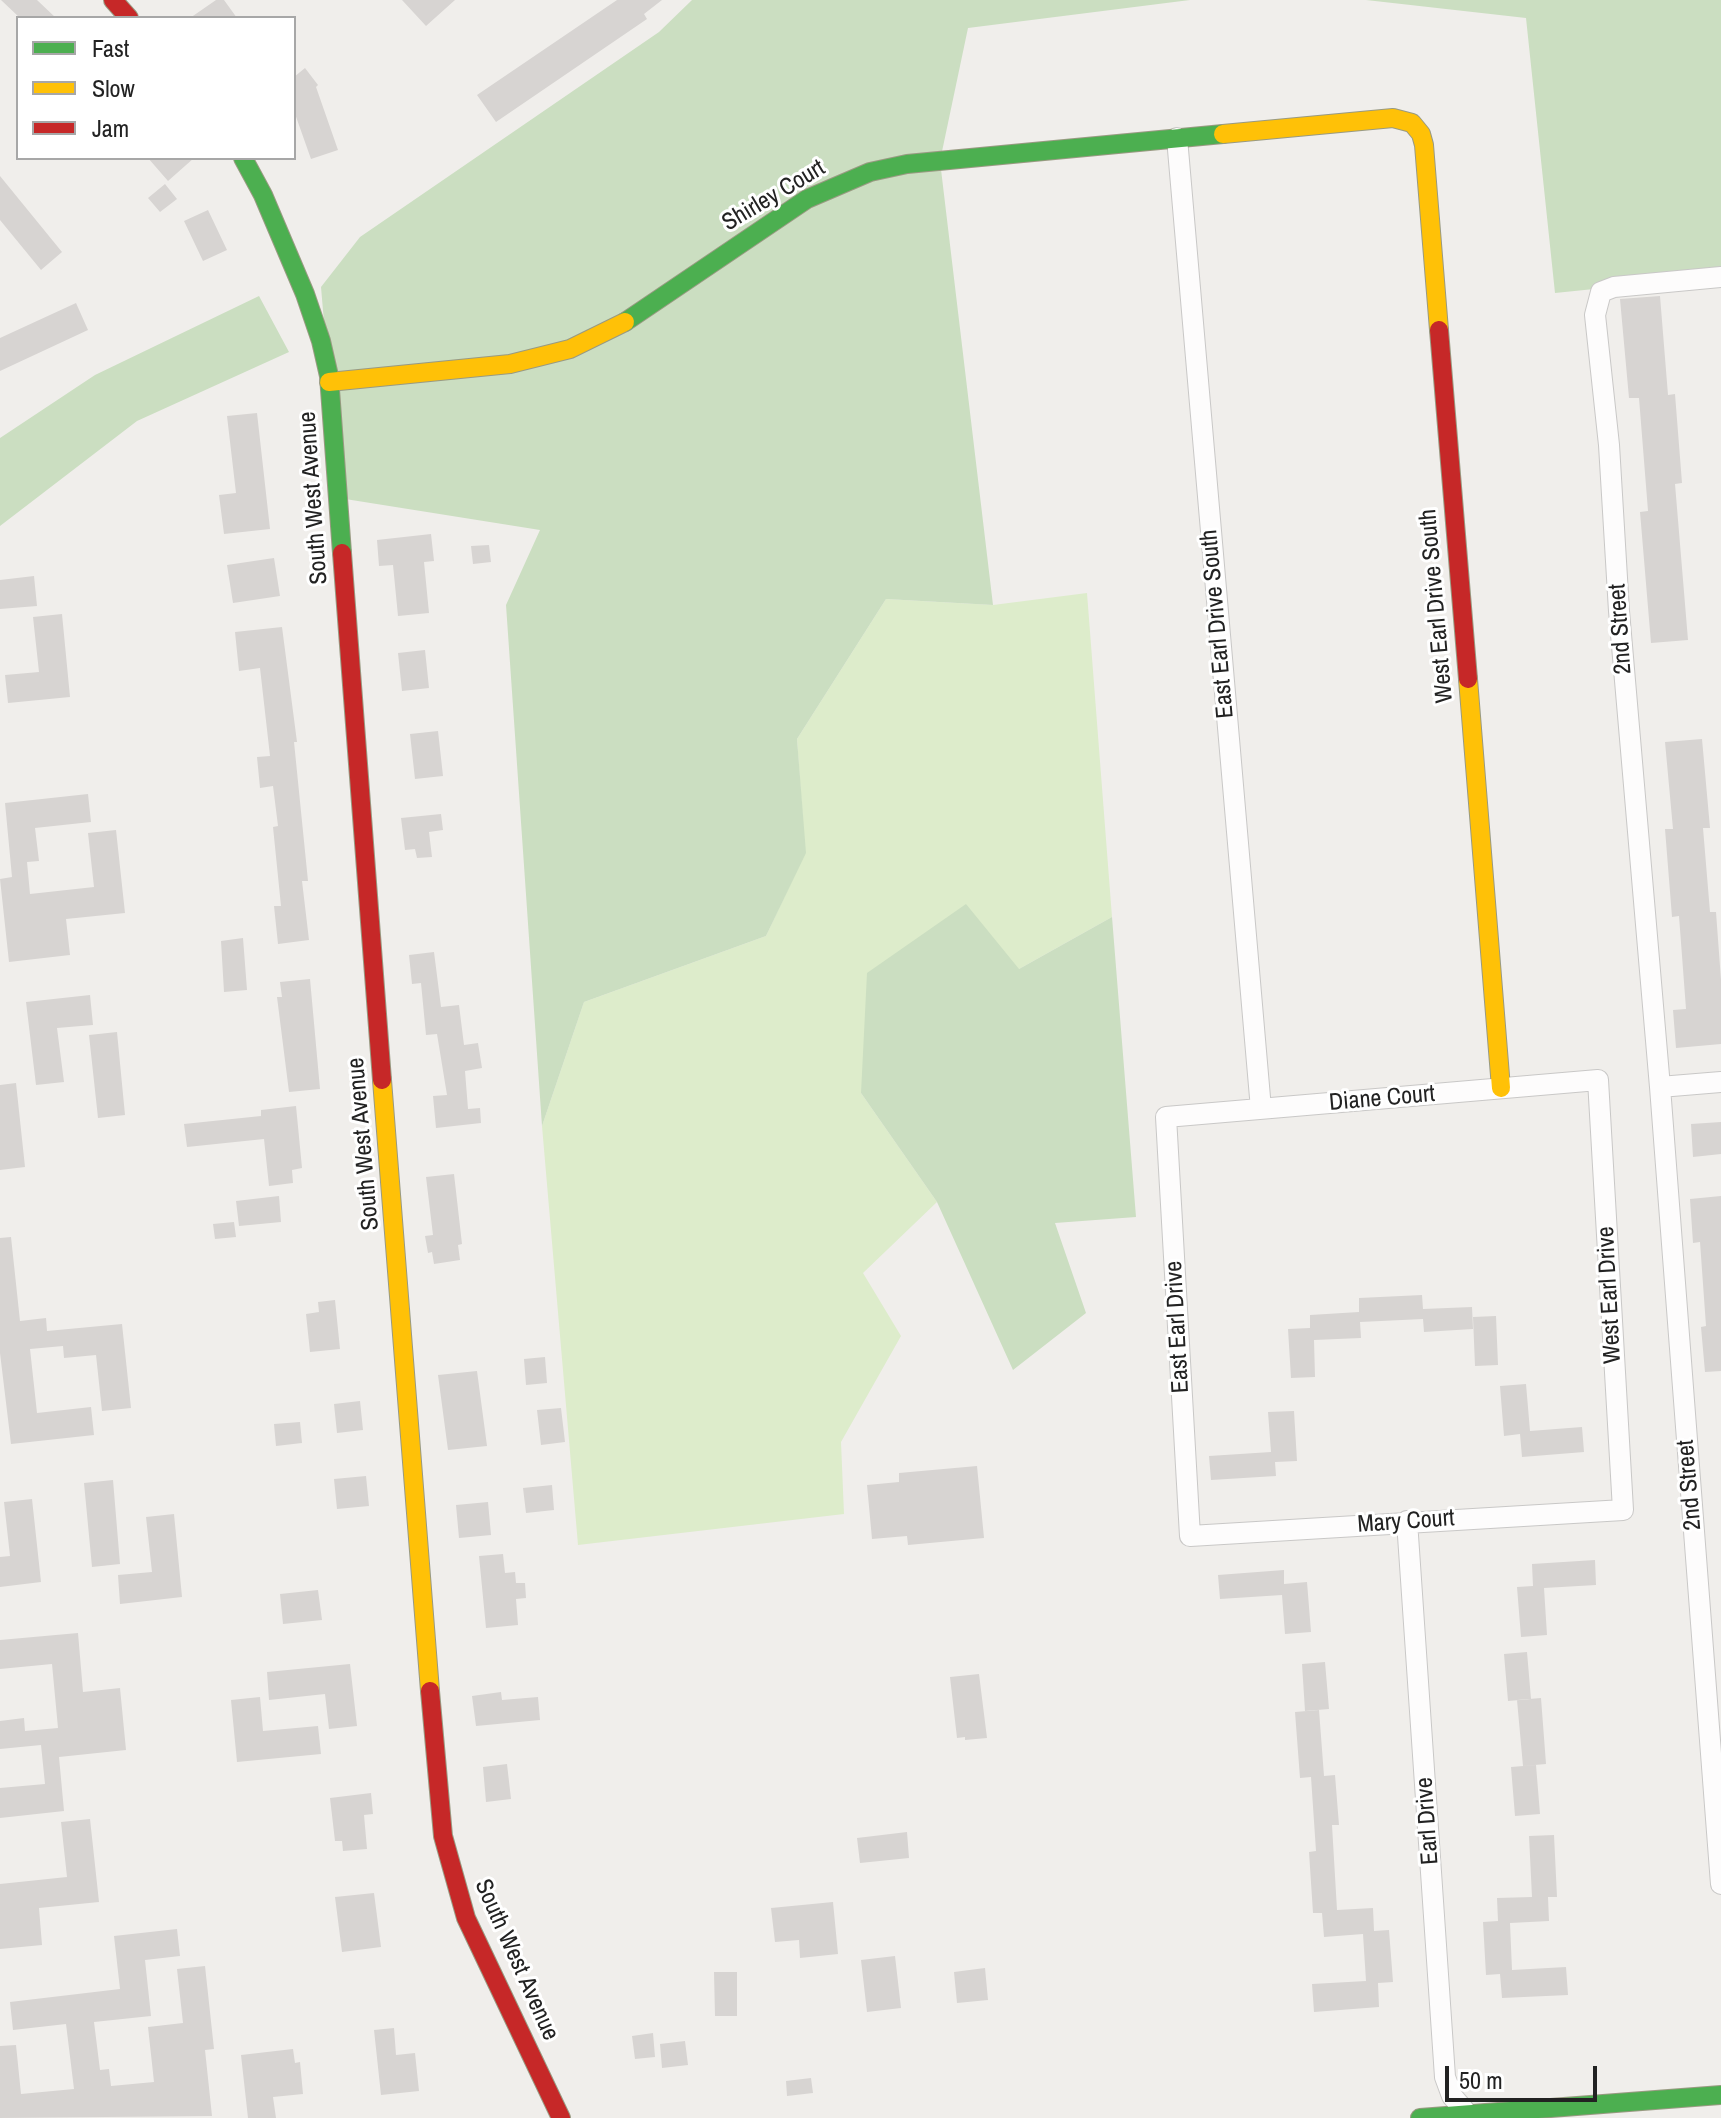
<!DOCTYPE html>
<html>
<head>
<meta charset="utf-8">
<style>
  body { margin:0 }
  #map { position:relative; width:1721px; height:2118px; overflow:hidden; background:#f0eeeb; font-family:"Archivo Narrow",sans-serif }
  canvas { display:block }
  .legend { position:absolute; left:16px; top:16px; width:280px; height:144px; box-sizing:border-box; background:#fff; border:2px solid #a7a7a7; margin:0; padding:10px 14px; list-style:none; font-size:24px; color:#222 }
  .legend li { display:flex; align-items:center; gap:16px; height:40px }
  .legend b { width:40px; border:2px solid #a7a7a7 }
  .scale { position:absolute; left:1445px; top:2066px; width:152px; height:36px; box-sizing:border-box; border:4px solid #222; border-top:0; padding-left:10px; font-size:24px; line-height:28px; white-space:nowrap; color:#222; -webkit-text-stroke:6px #fff; paint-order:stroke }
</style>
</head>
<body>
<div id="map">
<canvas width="1721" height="2118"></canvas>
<ul class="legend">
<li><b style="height:10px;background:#4caf50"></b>Fast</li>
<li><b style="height:10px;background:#ffc107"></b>Slow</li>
<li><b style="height:10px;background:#c62828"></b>Jam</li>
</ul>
<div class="scale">50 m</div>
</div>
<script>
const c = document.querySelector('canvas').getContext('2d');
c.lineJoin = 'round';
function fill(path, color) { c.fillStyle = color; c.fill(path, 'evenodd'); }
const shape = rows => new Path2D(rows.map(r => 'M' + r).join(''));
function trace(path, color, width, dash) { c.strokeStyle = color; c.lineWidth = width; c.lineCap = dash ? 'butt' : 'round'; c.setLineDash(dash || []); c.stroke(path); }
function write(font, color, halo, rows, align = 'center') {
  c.font = font + ' "Archivo Narrow",sans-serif'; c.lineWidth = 6; c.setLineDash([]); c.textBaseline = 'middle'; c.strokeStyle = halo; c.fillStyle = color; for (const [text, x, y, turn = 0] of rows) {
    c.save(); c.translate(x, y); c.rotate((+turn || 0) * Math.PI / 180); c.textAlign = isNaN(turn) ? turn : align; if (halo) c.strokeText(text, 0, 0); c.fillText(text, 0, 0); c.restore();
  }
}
const grass = shape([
  [1087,593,1112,917,1019,969,861,1093,937,1202,863,1273,901,1336,841,1442,844,1514,578,1545,542,1126,584,1002,766,936,805,853,797,739,886,599,993,605]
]);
const forest = shape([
  [692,0,1190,0,968,28,940,161,993,605,886,599,797,739,806,853,766,936,584,1002,542,1126,506,605,540,530,339,498,321,287,360,237,659,32],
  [1366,0,1721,0,1721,276,1555,293,1526,18],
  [259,296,289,352,137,421,0,526,0,438,95,375],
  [966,904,1019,969,1112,917,1136,1217,1055,1223,1086,1313,1013,1370,937,1202,861,1093,867,973]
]);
const building = shape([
  [1,0,37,0,56,18,20,18],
  [216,0,224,0,237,18,190,18],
  [402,0,455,0,426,26],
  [617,0,662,0,644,14,647,19,496,122,477,95],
  [305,68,318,85,316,87,338,150,311,159,294,111,294,77],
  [148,158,194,158,168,181],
  [0,176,62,252,41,270,0,220],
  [165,184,177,199,160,212,148,198],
  [208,210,227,250,203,261,184,221],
  [1660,296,1668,395,1675,394,1682,483,1675,484,1688,640,1651,643,1640,512,1648,511,1639,398,1629,398,1620,299],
  [76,303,88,330,0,371,0,338],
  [257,413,270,529,224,534,219,495,236,493,227,416],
  [431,534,434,561,424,562,429,613,398,616,393,565,379,566,377,540],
  [489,545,491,562,473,564,471,546],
  [274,558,280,596,233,603,227,565],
  [34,576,37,606,0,609,0,580],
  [62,614,70,697,8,703,5,675,39,672,33,617],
  [282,627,297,742,294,742,308,881,302,881,309,940,278,944,274,906,281,906,273,827,278,826,273,786,260,788,257,757,270,756,260,668,239,671,235,632],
  [425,650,429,688,402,691,398,653],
  [438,731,443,776,415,779,410,734],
  [1702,739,1710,828,1703,828,1710,912,1716,912,1721,980,1721,1044,1676,1048,1673,1010,1686,1009,1679,916,1672,917,1665,829,1673,829,1665,742],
  [88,794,91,822,35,828,39,861,27,862,30,894,94,887,88,833,116,830,125,913,66,919,70,955,9,962,0,879,12,877,5,803],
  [441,814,443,830,429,832,432,857,417,858,415,849,405,850,401,818],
  [243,938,247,990,224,992,221,941],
  [434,952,441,1007,459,1005,464,1045,478,1043,482,1068,465,1071,468,1109,480,1108,481,1123,436,1128,433,1096,447,1095,437,1034,426,1035,421,983,412,984,409,955],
  [310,979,320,1089,289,1092,277,997,282,997,280,982],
  [90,995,93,1025,57,1028,64,1082,36,1085,26,1002],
  [117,1032,125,1115,98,1118,89,1035],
  [16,1083,25,1167,0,1170,0,1085],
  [296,1106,302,1168,292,1170,293,1183,269,1186,264,1139,187,1147,184,1124,261,1116,261,1110],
  [1721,1122,1721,1154,1693,1157,1691,1124],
  [454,1174,462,1244,458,1245,460,1260,434,1264,432,1252,428,1253,425,1236,433,1235,426,1177],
  [279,1196,281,1222,239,1226,236,1201],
  [1721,1196,1721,1371,1705,1372,1701,1327,1706,1326,1700,1242,1693,1243,1690,1199],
  [234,1222,236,1237,215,1239,213,1224],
  [11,1237,20,1321,46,1318,47,1331,122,1324,131,1408,102,1411,96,1355,64,1358,63,1346,30,1349,37,1413,91,1407,94,1435,11,1444,0,1353,0,1238],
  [1422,1295,1423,1309,1472,1307,1473,1329,1424,1332,1423,1319,1360,1322,1361,1338,1314,1340,1315,1377,1291,1378,1288,1329,1310,1328,1310,1315,1359,1312,1359,1298],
  [335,1300,340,1349,310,1352,306,1314,319,1312,318,1302],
  [1496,1316,1498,1365,1475,1366,1473,1317],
  [545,1357,547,1383,526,1385,524,1359],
  [477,1371,487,1446,448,1450,438,1375],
  [1526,1384,1530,1431,1582,1427,1584,1452,1522,1457,1520,1434,1504,1436,1500,1386],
  [360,1401,363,1430,337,1433,334,1404],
  [561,1408,565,1442,541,1445,537,1410],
  [1294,1411,1297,1461,1275,1462,1276,1476,1211,1480,1209,1456,1271,1452,1268,1412],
  [300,1422,302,1443,276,1446,274,1424],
  [977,1466,984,1538,908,1545,907,1536,872,1539,867,1485,899,1482,899,1473],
  [366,1476,369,1506,337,1509,334,1479],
  [113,1480,120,1564,92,1567,84,1483],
  [552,1485,554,1510,526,1513,523,1488],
  [32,1499,41,1582,0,1587,0,1557,10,1556,4,1502],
  [488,1502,491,1535,459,1538,456,1505],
  [174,1514,182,1597,120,1604,118,1575,152,1572,146,1517],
  [503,1554,505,1573,515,1572,516,1583,525,1583,526,1598,516,1599,518,1625,486,1628,479,1556],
  [1595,1560,1596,1585,1544,1588,1547,1635,1521,1637,1517,1587,1533,1586,1532,1564],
  [1284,1570,1284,1584,1307,1582,1311,1632,1285,1634,1282,1595,1220,1599,1218,1575],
  [318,1590,322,1620,283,1624,280,1594],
  [78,1633,83,1692,120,1688,126,1750,59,1757,64,1811,0,1818,0,1788,45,1784,41,1745,0,1749,0,1721,24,1718,25,1731,58,1728,52,1664,0,1669,0,1640],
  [1527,1652,1531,1699,1508,1701,1504,1654],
  [1325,1662,1329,1709,1305,1711,1302,1664],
  [350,1664,357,1726,329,1729,325,1694,269,1700,267,1672],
  [979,1674,987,1738,965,1740,965,1737,957,1738,950,1677],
  [501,1692,502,1700,538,1697,540,1720,476,1726,472,1696],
  [260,1697,263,1731,318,1726,321,1754,237,1762,231,1700],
  [1541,1698,1546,1764,1523,1766,1517,1700],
  [1319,1710,1324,1776,1335,1775,1339,1825,1332,1825,1337,1910,1373,1908,1374,1931,1389,1930,1393,1982,1378,1983,1379,2007,1314,2012,1312,1984,1366,1981,1363,1934,1324,1937,1322,1913,1313,1913,1309,1852,1316,1851,1311,1777,1300,1778,1295,1712],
  [507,1764,511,1799,486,1802,483,1767],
  [1536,1765,1540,1814,1515,1816,1511,1767],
  [371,1793,373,1814,364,1815,367,1849,343,1851,342,1841,335,1841,330,1798],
  [90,1819,99,1902,39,1908,42,1945,0,1949,0,1884,67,1877,61,1822],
  [907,1832,909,1858,860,1863,857,1838],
  [1554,1835,1557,1897,1548,1897,1549,1921,1510,1923,1512,1970,1566,1967,1568,1995,1502,1998,1500,1974,1486,1975,1483,1922,1498,1921,1497,1898,1532,1897,1529,1836],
  [374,1893,381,1947,342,1952,335,1897],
  [833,1902,838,1954,800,1958,799,1940,775,1942,771,1908],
  [177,1929,180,1956,145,1960,151,2016,94,2022,100,2070,109,2069,111,2086,154,2082,148,2027,183,2023,177,1969,205,1966,214,2049,205,2050,212,2116,0,2118,0,2046,16,2045,21,2094,74,2089,66,2024,13,2030,10,2002,120,1989,114,1936],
  [895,1956,901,2008,867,2012,861,1960],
  [985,1968,988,2000,957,2003,954,1972],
  [714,1972,737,1972,737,2016,715,2016],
  [394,2028,396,2055,415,2053,419,2091,381,2095,374,2030],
  [653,2033,655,2057,635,2059,632,2036],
  [685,2041,688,2065,662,2068,660,2044],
  [293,2049,295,2063,300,2062,303,2094,273,2097,276,2118,248,2118,241,2055],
  [811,2078,813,2093,787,2096,786,2081]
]);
const street = shape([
  [1177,138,1261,1109],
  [1721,277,1614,287,1601,292,1595,315,1609,445,1619,611,1660,1087,1721,1884],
  [1598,1080,1623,1510,1190,1536,1166,1117,1598,1080],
  [1660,1087,1721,1082],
  [1407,1521,1445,2077,1452,2096,1471,2118]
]);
const fast = shape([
  [243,158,263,195,305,294,321,341,329,376,342,553],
  [625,322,807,199,870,172,907,164,1223,134],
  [1420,2118,1721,2095]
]);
const slow = shape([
  [1223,134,1393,118,1412,123,1421,134,1424,145,1439,330],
  [329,382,510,364,570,349,625,322],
  [1468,679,1501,1088],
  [382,1080,430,1691]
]);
const jam = shape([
  [113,0,129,18],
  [1439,330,1468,679],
  [342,553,382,1080],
  [430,1691,443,1836,466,1918,561,2118]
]);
const streetNames = [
  ["Shirley Court",774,196,-31],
  ["South West Avenue",314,498,-94],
  ["West Earl Drive South",1437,606,-95],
  ["East Earl Drive South",1218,624,-95],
  ["2nd Street",1621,629,-94],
  ["Diane Court",1382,1099,-5],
  ["South West Avenue",364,1144,-95],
  ["West Earl Drive",1610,1295,-93],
  ["East Earl Drive",1178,1327,-93],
  ["2nd Street",1690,1485,-95],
  ["Mary Court",1406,1522,-4],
  ["Earl Drive",1428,1821,-94],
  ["South West Avenue",516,1960,66]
];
fill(grass, '#ddeccb');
fill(forest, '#cbdec1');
fill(building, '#d7d4d2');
trace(street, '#c9c8c7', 22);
trace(fast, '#999a82', 20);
trace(slow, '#999a82', 20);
trace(jam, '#999a82', 20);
trace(street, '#fdfcfc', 20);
trace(fast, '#4caf50', 18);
trace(slow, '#ffc107', 18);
trace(jam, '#c62828', 18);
write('24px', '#222', '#fff', streetNames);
</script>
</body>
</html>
